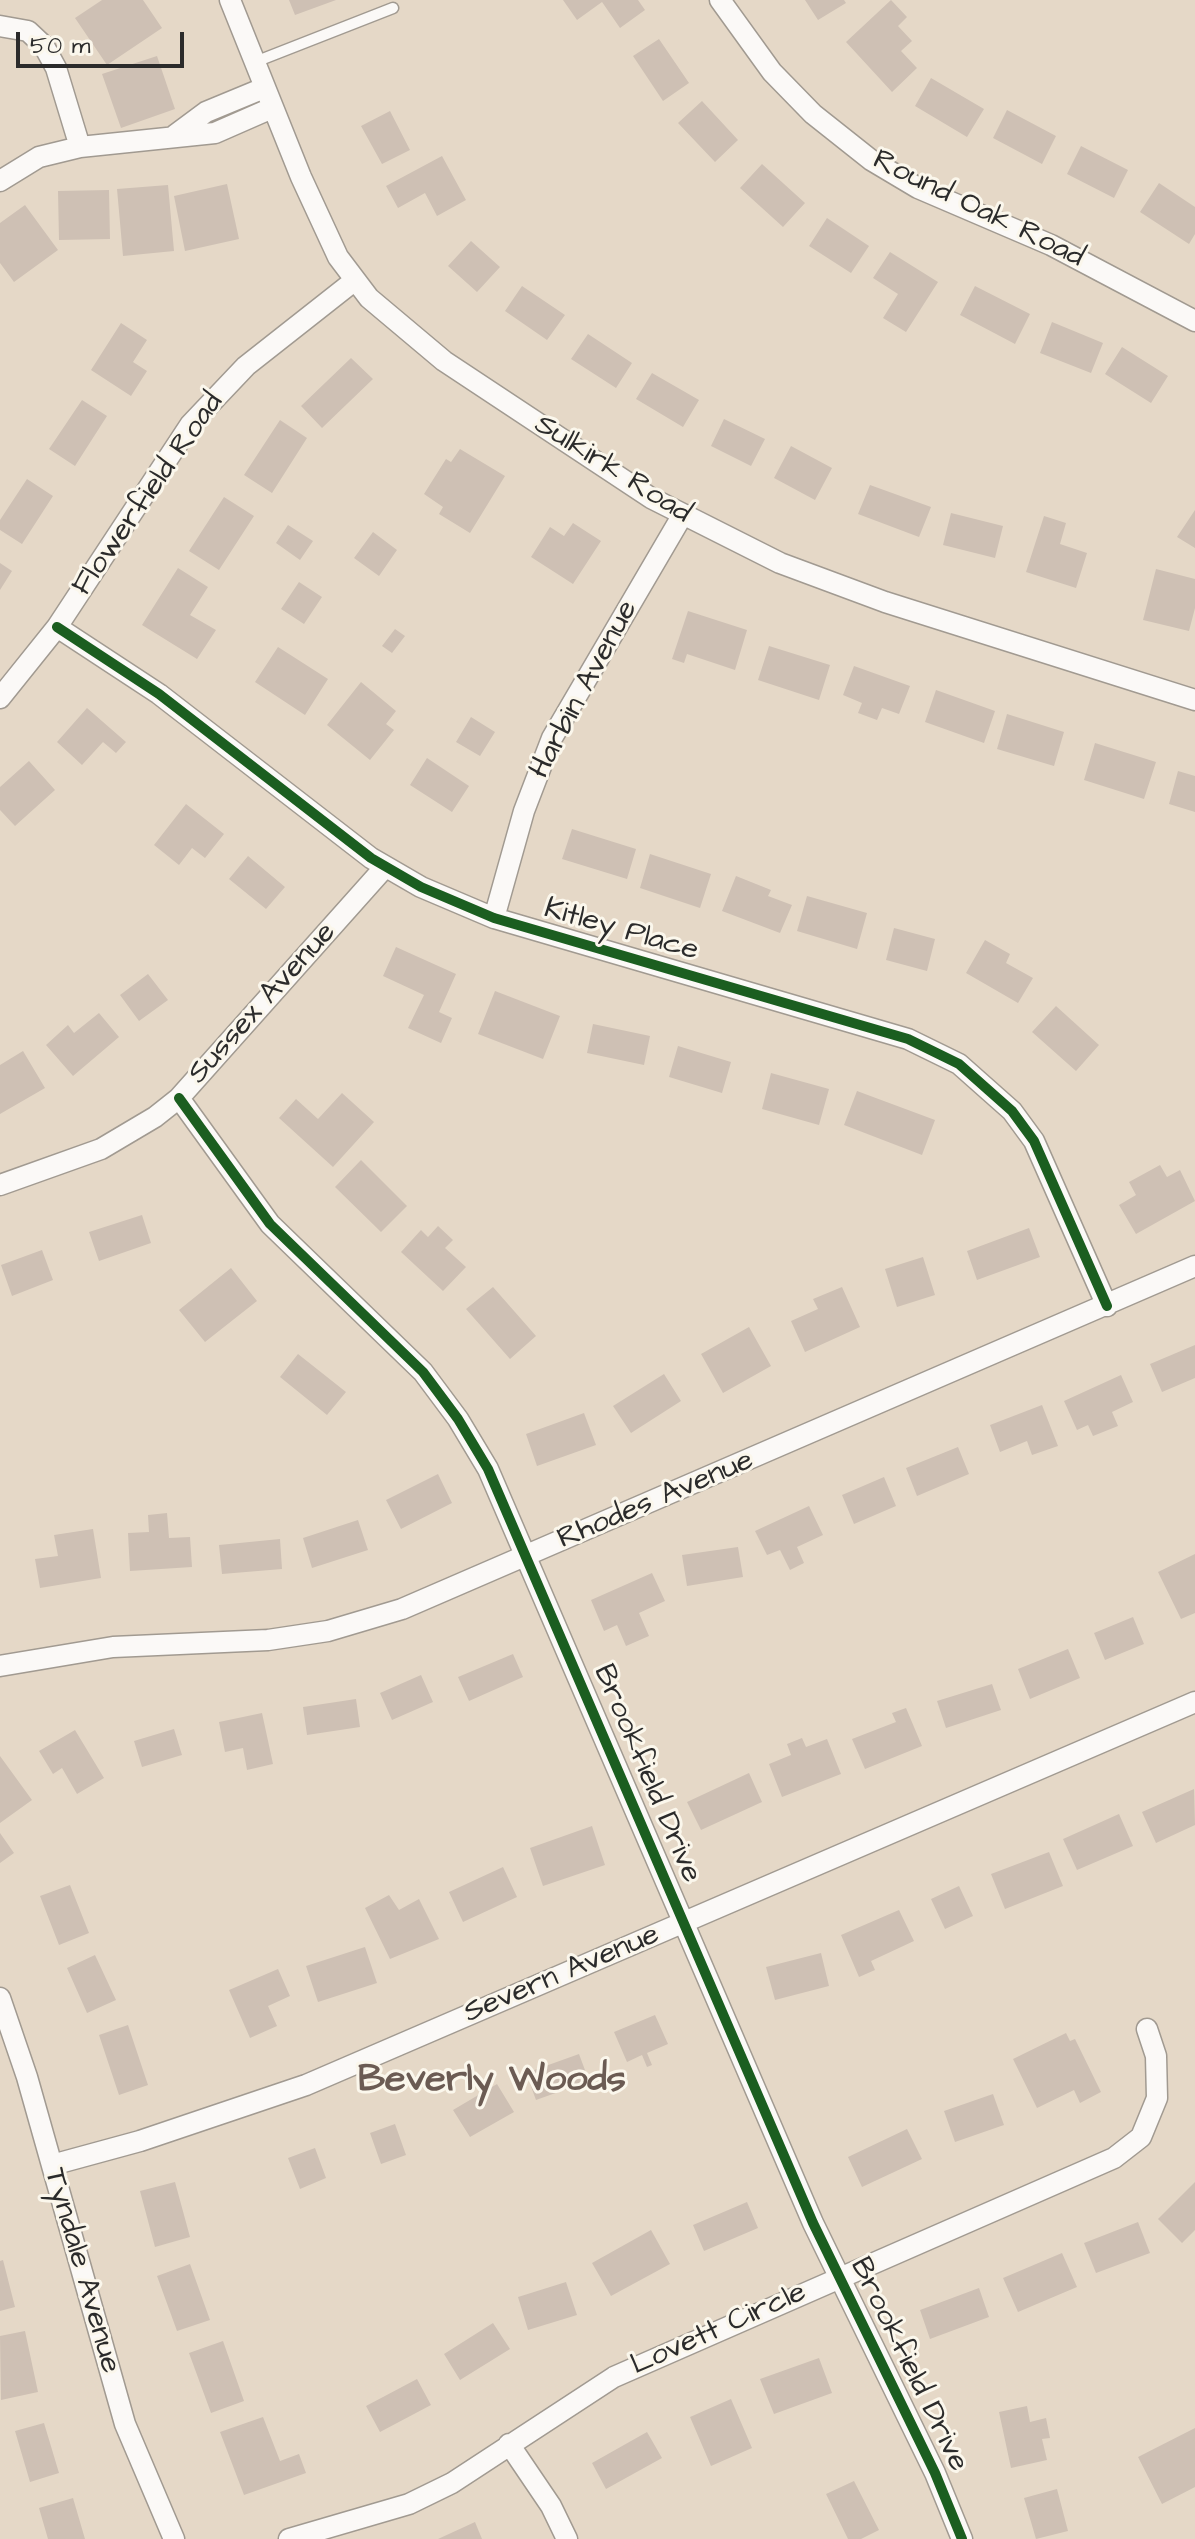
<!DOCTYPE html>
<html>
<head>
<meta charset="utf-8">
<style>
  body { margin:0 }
  #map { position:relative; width:1195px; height:2539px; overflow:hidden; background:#e5d8c7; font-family:"Architects Daughter",sans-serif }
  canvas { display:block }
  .scale { position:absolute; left:16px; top:32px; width:168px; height:36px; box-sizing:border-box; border:4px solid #2b2b2b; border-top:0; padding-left:10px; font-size:24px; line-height:28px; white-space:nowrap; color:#2b2b2b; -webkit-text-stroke:6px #fbf7ec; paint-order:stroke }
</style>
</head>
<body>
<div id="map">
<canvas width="1195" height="2539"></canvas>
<div class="scale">50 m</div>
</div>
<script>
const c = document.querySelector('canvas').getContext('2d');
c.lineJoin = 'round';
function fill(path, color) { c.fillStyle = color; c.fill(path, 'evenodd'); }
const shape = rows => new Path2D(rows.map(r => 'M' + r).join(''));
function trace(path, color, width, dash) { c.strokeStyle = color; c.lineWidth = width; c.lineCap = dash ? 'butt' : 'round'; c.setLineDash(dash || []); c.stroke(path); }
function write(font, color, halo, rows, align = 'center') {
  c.font = font + ' "Architects Daughter",sans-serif'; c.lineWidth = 6; c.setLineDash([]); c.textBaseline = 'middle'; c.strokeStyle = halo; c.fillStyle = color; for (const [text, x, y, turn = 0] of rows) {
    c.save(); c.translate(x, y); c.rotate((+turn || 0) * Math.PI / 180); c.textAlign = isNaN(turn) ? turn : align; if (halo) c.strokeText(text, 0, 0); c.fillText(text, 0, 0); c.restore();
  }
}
const building = shape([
  [102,0,143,0,162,28,107,65,75,18],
  [289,0,336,0,295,15],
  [563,0,638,0,645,10,620,28,602,2,577,20],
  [805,0,844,0,846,3,818,20],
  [891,0,907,17,898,26,912,41,901,51,917,68,892,92,846,42],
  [659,39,689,83,663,101,633,56],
  [157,56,175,109,121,128,102,74],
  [931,78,984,109,967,137,915,106],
  [702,101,738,140,715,162,678,123],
  [1007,110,1056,136,1042,164,993,138],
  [390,111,410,150,382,164,361,126],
  [1081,146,1128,170,1114,198,1067,174],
  [442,156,466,200,437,216,425,193,398,208,386,186],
  [762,164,805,203,783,227,740,188],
  [1159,183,1195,207,1195,234,1189,244,1140,212],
  [227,184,239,239,185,251,174,196],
  [168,185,174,251,123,256,117,189],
  [109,190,110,239,59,240,58,191],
  [25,205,58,250,14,282,0,263,0,223],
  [827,218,869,246,851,273,809,246],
  [471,241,500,267,477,292,448,266],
  [890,252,938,282,906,332,883,318,898,294,873,278],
  [522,286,565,315,547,340,505,311],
  [975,286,1030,314,1015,344,960,315],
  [1052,322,1103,343,1091,373,1040,353],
  [121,323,147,340,133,362,147,371,131,396,91,370],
  [588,334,632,363,616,388,571,359],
  [1122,347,1168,376,1151,403,1105,374],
  [351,358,373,379,322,428,301,406],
  [652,373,699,400,683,427,636,399],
  [82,400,107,416,75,466,49,449],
  [724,419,765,439,751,466,711,446],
  [280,420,307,438,272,493,244,475],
  [791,446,832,468,815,500,774,478],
  [460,449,505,476,470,533,439,514,443,507,424,494,446,459,451,462],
  [27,479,53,496,22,544,0,530,0,520],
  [870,485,931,507,919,537,858,514],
  [224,497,254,516,219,570,189,551],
  [1195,510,1195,548,1177,537],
  [951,513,1003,526,995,558,943,545],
  [1044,516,1066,523,1060,544,1087,553,1076,588,1026,572],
  [573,523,601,541,573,584,531,557,550,527,564,536],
  [288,525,313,541,300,560,276,543],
  [373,532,397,550,379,576,354,558],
  [0,563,12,571,0,590],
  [178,568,208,587,190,615,216,630,197,659,142,625],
  [1156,569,1195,579,1195,608,1189,631,1143,620],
  [299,582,322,597,304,624,281,609],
  [688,611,747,630,735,670,687,654,684,663,672,659],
  [395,629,405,636,392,653,382,646],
  [769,646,830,665,819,700,758,680],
  [278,647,328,679,305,715,255,682],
  [854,666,910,686,899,714,882,708,877,720,858,713,862,703,843,695],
  [361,682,396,711,386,724,394,730,370,760,327,725],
  [936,690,995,711,984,743,925,722],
  [87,708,126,742,116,753,103,742,82,765,57,742],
  [1007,714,1064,732,1054,766,997,749],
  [471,717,495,732,480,756,456,742],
  [1095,743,1156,762,1144,799,1084,780],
  [427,758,469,786,452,812,410,785],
  [29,761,55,790,15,826,0,810,0,787],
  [1178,771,1195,776,1195,812,1169,804],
  [186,804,224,834,205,858,192,848,179,865,154,845],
  [572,829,636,849,627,879,562,859],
  [650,854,711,874,700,908,640,888],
  [248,856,285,887,266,909,229,879],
  [736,876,771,890,768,896,792,905,780,933,722,911],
  [807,896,867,913,857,949,797,931],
  [894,928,935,939,927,971,886,960],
  [985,940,1010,954,1006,963,1033,978,1018,1003,966,973],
  [396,947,456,974,439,1012,452,1018,441,1043,408,1028,424,995,383,976],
  [148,974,168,1000,139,1021,120,995],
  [495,991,560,1016,543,1059,478,1034],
  [1056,1006,1099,1045,1076,1071,1032,1032],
  [99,1013,119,1037,73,1076,46,1045,68,1025,74,1033],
  [593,1024,650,1036,644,1065,587,1053],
  [678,1046,731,1062,722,1093,669,1077],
  [23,1051,45,1088,0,1114,0,1065],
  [771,1073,829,1089,819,1125,762,1109],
  [857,1091,935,1120,922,1155,844,1125],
  [342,1093,374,1122,333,1167,279,1118,296,1099,318,1119],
  [361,1160,407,1206,381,1232,335,1187],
  [1160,1165,1167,1177,1180,1170,1195,1201,1136,1234,1119,1205,1136,1195,1129,1182],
  [142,1215,151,1243,99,1261,89,1232],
  [438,1226,453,1240,445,1248,466,1267,443,1291,401,1252,421,1230,428,1237],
  [1029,1228,1040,1257,977,1280,967,1251],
  [42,1250,53,1280,12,1296,1,1265],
  [923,1257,935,1295,897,1307,885,1269],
  [231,1268,257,1301,205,1342,179,1310],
  [493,1287,536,1336,510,1359,466,1309],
  [842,1287,860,1327,805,1352,791,1321,818,1309,813,1299],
  [749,1327,771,1366,723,1393,701,1354],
  [1195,1345,1195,1378,1162,1392,1150,1364],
  [298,1354,346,1392,327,1415,280,1377],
  [664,1374,681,1401,631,1433,613,1406],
  [1121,1375,1133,1402,1112,1412,1118,1426,1093,1436,1088,1425,1077,1430,1064,1401],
  [1042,1405,1058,1446,1032,1455,1027,1441,1000,1452,990,1425],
  [584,1413,596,1445,537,1466,526,1434],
  [958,1447,969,1474,917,1496,906,1468],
  [438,1474,452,1503,401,1529,386,1500],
  [884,1477,896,1506,854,1524,842,1495],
  [809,1506,823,1535,797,1547,804,1563,790,1570,780,1550,767,1555,755,1531],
  [167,1513,169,1538,190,1537,192,1567,130,1571,128,1533,149,1532,148,1515],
  [358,1520,368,1550,312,1568,303,1538],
  [93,1529,101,1578,40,1588,35,1559,58,1556,54,1535],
  [280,1539,282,1569,222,1574,219,1545],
  [738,1547,743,1577,687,1586,682,1555],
  [1195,1554,1195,1613,1181,1619,1158,1572],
  [652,1573,665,1601,639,1613,649,1636,626,1646,617,1625,604,1631,591,1600],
  [1133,1617,1144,1644,1105,1660,1094,1633],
  [1068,1649,1080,1678,1030,1699,1018,1669],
  [513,1654,523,1677,469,1701,458,1677],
  [421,1675,433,1702,392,1720,380,1693],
  [992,1684,1001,1710,946,1728,937,1701],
  [356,1699,360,1727,307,1735,303,1707],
  [906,1708,922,1746,865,1769,852,1739,896,1722,892,1713],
  [262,1713,273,1764,247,1770,243,1748,225,1752,219,1722],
  [174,1729,182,1755,142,1767,134,1741],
  [75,1730,104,1778,77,1794,62,1768,53,1774,39,1751],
  [802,1738,806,1747,827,1739,841,1774,782,1797,769,1764,791,1755,787,1744],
  [0,1756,32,1800,0,1823],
  [749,1773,762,1802,701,1830,687,1802],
  [1194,1789,1195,1825,1156,1843,1142,1812],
  [1119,1814,1133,1846,1077,1870,1063,1839],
  [592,1826,605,1865,543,1886,530,1848],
  [0,1833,14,1853,0,1863],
  [1049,1852,1063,1886,1005,1909,991,1874],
  [503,1867,517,1897,463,1922,449,1892],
  [70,1885,89,1933,59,1945,40,1896],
  [959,1886,973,1916,945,1929,931,1899],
  [389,1895,399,1910,419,1899,439,1939,390,1959,365,1908],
  [899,1910,914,1941,871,1961,875,1970,859,1977,841,1935],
  [365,1947,377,1983,318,2002,306,1966],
  [821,1953,829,1986,775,2000,766,1967],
  [95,1955,116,2000,87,2013,67,1968],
  [278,1969,290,1996,268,2006,277,2026,250,2038,229,1990],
  [655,2015,668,2044,647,2053,652,2065,647,2067,642,2055,627,2062,614,2032],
  [128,2025,148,2085,119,2095,99,2035],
  [1066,2033,1070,2041,1075,2039,1101,2092,1080,2103,1074,2090,1037,2108,1013,2059],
  [579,2054,589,2081,536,2100,526,2073],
  [497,2084,514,2112,470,2137,453,2110],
  [993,2094,1004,2125,955,2142,944,2111],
  [395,2124,406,2155,381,2164,370,2133],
  [907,2129,922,2159,862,2187,848,2157],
  [315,2148,326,2178,300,2189,288,2158],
  [175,2182,190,2237,155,2247,140,2191],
  [1195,2182,1195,2230,1182,2243,1158,2219],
  [747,2202,758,2228,704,2251,693,2225],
  [1138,2222,1150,2253,1096,2273,1084,2243],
  [651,2230,670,2264,611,2296,592,2263],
  [1062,2253,1077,2287,1018,2312,1003,2278],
  [3,2260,15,2307,0,2311,0,2261],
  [190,2264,210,2320,177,2331,157,2276],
  [566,2282,577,2315,528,2330,518,2297],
  [979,2288,989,2317,930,2339,920,2310],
  [493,2323,510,2349,460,2380,444,2354],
  [25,2331,38,2392,1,2400,0,2336],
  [223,2341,244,2401,211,2413,189,2353],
  [819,2358,832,2393,774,2414,760,2379],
  [417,2379,431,2405,380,2432,366,2406],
  [731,2399,752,2448,711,2466,690,2417],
  [1027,2406,1030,2422,1046,2418,1050,2438,1042,2439,1047,2460,1011,2468,999,2412],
  [263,2417,280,2461,299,2454,306,2473,244,2495,220,2432],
  [44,2423,59,2473,30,2482,15,2431],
  [1195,2428,1195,2487,1162,2504,1138,2457],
  [647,2432,662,2458,606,2489,592,2463],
  [854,2481,879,2530,861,2539,848,2539,826,2494],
  [1057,2489,1068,2531,1036,2539,1024,2498],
  [73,2498,85,2539,48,2539,39,2508],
  [475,2522,482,2539,438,2539]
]);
const lane = shape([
  [255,62,393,8]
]);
const street = shape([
  [230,0,301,177,338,257,369,298,444,361,651,498,780,563,885,602,1195,700],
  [720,0,772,72,813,114,871,160,918,188,1051,245,1195,321],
  [0,26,28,31,44,46,56,68,80,147],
  [175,135,206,112,264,88],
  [0,181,39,157,80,147,215,133,272,108],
  [57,627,159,694,371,858,421,887,494,918,908,1039,959,1064,1012,1111,1034,1141,1107,1306],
  [0,698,57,627,190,425,246,366,354,281],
  [494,918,524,811,552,738,682,516],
  [179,1098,270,1224,423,1372,458,1419,488,1469,813,2223,935,2473,962,2539],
  [0,1185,101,1149,155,1117,179,1098,385,867],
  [0,1666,113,1647,268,1640,328,1631,402,1609,1195,1266],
  [0,1998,27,2077,125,2424,174,2539],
  [52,2165,140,2141,306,2085,1195,1702],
  [509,2444,551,2506,567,2539],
  [289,2539,409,2504,452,2483,614,2377,1114,2158,1141,2137,1157,2098,1156,2056,1147,2029]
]);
const cycleway = shape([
  [57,627,159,694,371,858,421,887,494,918,908,1039,959,1064,1012,1111,1034,1141,1107,1306],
  [179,1098,270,1224,423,1372,458,1419,488,1469,813,2223,935,2473,962,2539]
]);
const streetNames = [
  ["Round Oak Road",978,210,26],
  ["Sulkirk Road",612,470,32],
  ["Flowerfield Road",149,495,-55],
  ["Harbin Avenue",585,690,-62],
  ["Kitley Place",621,931,16],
  ["Sussex Avenue",263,1004,-48],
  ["Rhodes Avenue",656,1501,-23],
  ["Brookfield Drive",646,1774,67],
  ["Severn Avenue",562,1975,-23],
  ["Tyndale Avenue",81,2271,74],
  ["Lovett Circle",719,2330,-24],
  ["Brookfield Drive",908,2365,64]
];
const districtNames = [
  ["Beverly Woods",492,2082]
];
fill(building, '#cec0b4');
trace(lane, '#a19a91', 13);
trace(street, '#a19a91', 23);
trace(lane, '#fbf9f7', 10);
trace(street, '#fbf9f7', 20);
trace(cycleway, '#1b5e20', 10);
write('30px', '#2b2b2b', '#fbf7ec', streetNames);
write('bold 38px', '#6b5b53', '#fbf7ec', districtNames);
</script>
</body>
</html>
